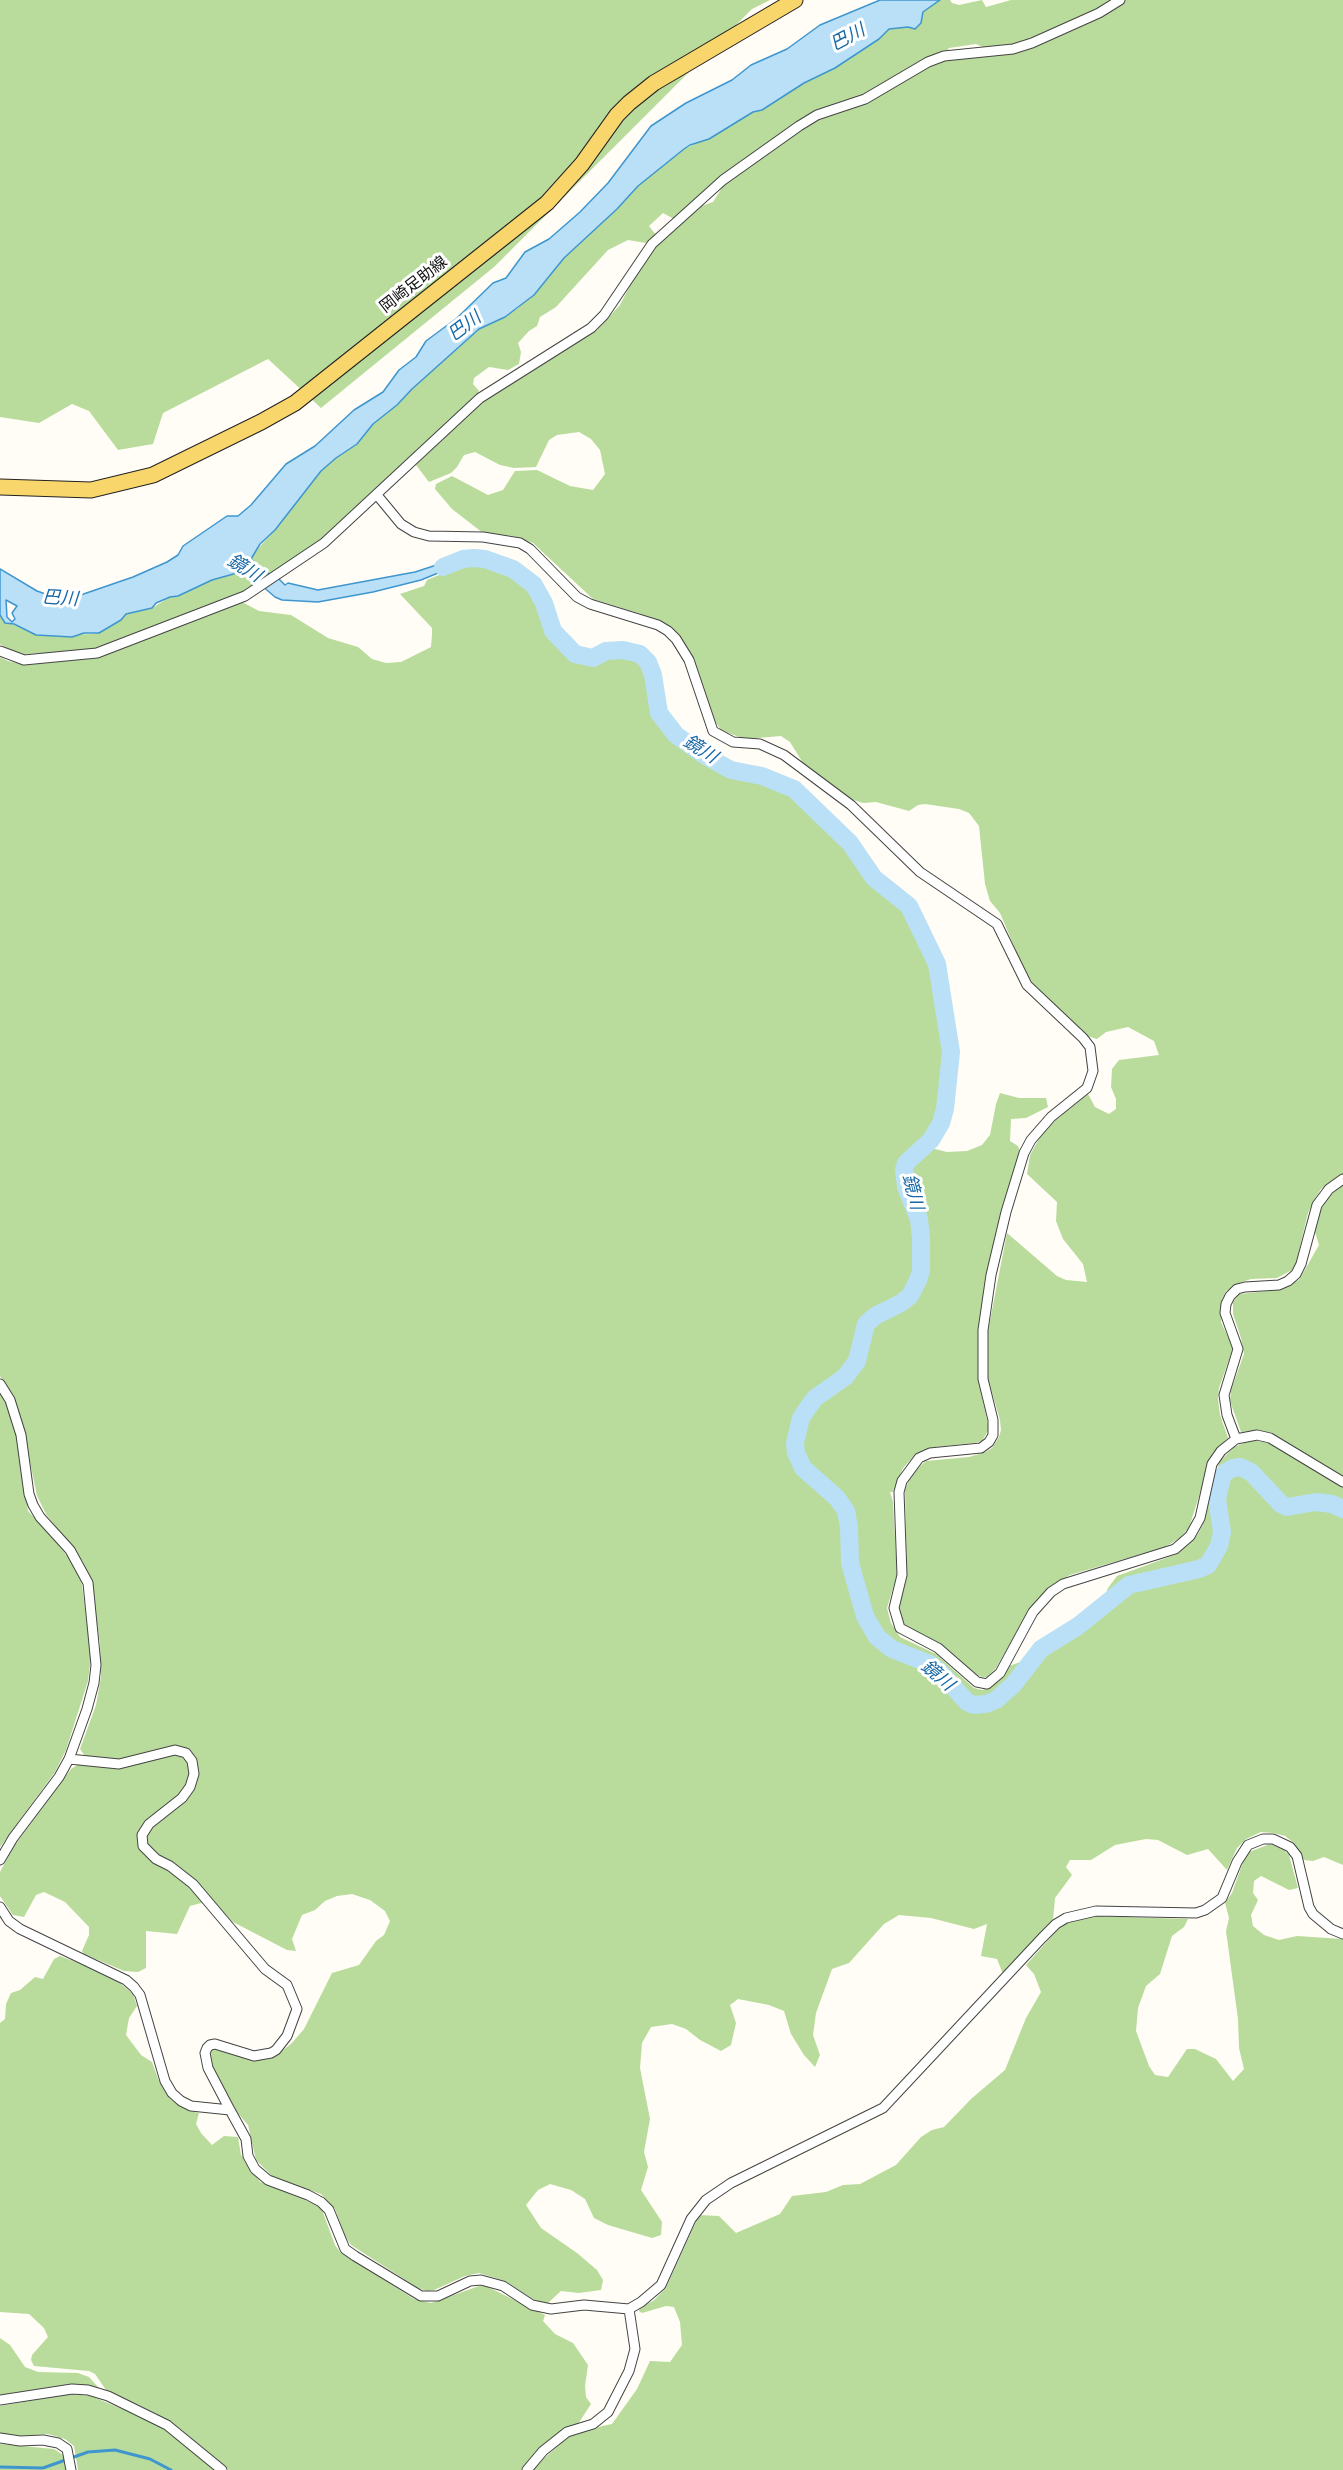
<!DOCTYPE html>
<html>
<head>
<meta charset="utf-8">
<style>
  body { margin:0 }
  canvas { display:block; background:#fffdf5 }
</style>
</head>
<body>
<canvas width="1343" height="2470"></canvas>
<script>
const c = document.querySelector('canvas').getContext('2d');
c.lineJoin = 'round';
function fill(path, color) { c.fillStyle = color; c.fill(path, 'evenodd'); }
const shape = rows => new Path2D(rows.map(r => 'M' + r).join(''));
function trace(path, color, width, dash) { c.strokeStyle = color; c.lineWidth = width; c.lineCap = dash ? 'butt' : 'round'; c.setLineDash(dash || []); c.stroke(path); }
function write(font, color, halo, rows, align = 'center') {
  c.font = font + ' "Times New Roman","Noto Sans JP",serif'; c.lineWidth = 6; c.setLineDash([]); c.textBaseline = 'middle'; c.strokeStyle = halo; c.fillStyle = color; for (const [text, x, y, turn = 0] of rows) {
    c.save(); c.translate(x, y); c.rotate((+turn || 0) * Math.PI / 180); c.textAlign = isNaN(turn) ? turn : align; if (halo) c.strokeText(text, 0, 0); c.fillText(text, 0, 0); c.restore();
  }
}
const forest = shape([
  [0,0,770,0,752,9,494,267,321,408,268,359,163,413,153,444,118,450,89,411,72,404,39,423,0,417],
  [940,0,950,0,952,3,959,5,982,0,986,7,1011,0,1113,0,1099,9,1033,39,1013,45,985,48,976,44,949,48,945,54,861,97,817,110,783,132,674,219,663,213,649,226,656,235,646,243,628,240,608,250,556,307,540,317,537,326,529,331,518,343,521,352,519,364,508,370,489,367,474,378,473,384,479,391,476,396,320,540,269,574,252,562,252,555,275,530,321,471,336,458,357,444,373,424,397,405,412,389,479,329,517,309,547,280,555,266,617,209,638,186,684,149,717,134,753,112,762,110,804,83,835,68,879,39,889,29,908,27,928,7],
  [1124,0,1343,0,1343,1174,1321,1189,1314,1200,1308,1213,1296,1263,1292,1270,1277,1278,1251,1279,1242,1282,1226,1291,1222,1299,1221,1322,1233,1348,1219,1388,1218,1399,1220,1415,1228,1438,1212,1454,1189,1528,1180,1538,1165,1547,1070,1575,1051,1586,1032,1606,996,1668,987,1677,982,1677,970,1672,941,1645,909,1630,902,1622,899,1607,907,1577,905,1489,913,1472,926,1461,969,1457,986,1452,992,1448,999,1437,1001,1430,1000,1420,988,1379,988,1331,1007,1233,1057,1276,1066,1280,1087,1282,1083,1264,1063,1239,1056,1221,1057,1202,1027,1174,1030,1155,1044,1130,1088,1094,1095,1107,1109,1114,1116,1109,1116,1099,1111,1087,1112,1069,1119,1060,1159,1055,1154,1041,1128,1027,1106,1032,1097,1039,1087,1036,1036,988,1024,970,1000,913,990,901,985,884,979,826,969,813,959,809,925,804,918,805,909,811,876,802,863,803,851,799,803,763,790,742,781,736,746,739,722,731,714,720,694,659,675,631,641,614,593,599,533,543,513,536,483,533,452,509,435,489,436,484,452,476,488,495,503,490,515,471,537,470,570,486,593,490,605,474,600,450,591,439,579,432,557,435,549,440,536,467,514,468,500,465,475,452,464,455,457,467,451,473,429,482,416,465,483,401,597,330,620,305,645,256,696,208,713,202,725,183,800,128,832,113,866,103,929,65,941,60,1005,53],
  [471,562,493,565,524,580,540,601,549,633,560,647,584,664,618,654,637,658,643,663,650,679,654,714,660,725,673,738,707,762,735,776,753,783,776,784,793,791,831,831,848,846,864,871,907,908,934,966,947,1052,943,1103,939,1119,926,1142,935,1149,947,1152,967,1151,982,1145,990,1135,996,1104,1000,1093,1019,1098,1046,1098,1048,1107,1026,1118,1011,1119,1010,1141,1018,1146,1020,1151,1007,1191,987,1273,978,1330,978,1379,989,1429,982,1441,974,1443,935,1447,915,1455,903,1468,893,1492,890,1492,893,1502,897,1575,887,1608,891,1623,900,1637,936,1654,974,1688,982,1690,989,1688,999,1681,1009,1666,1043,1654,1099,1613,1108,1588,1117,1576,1177,1554,1190,1543,1198,1534,1205,1520,1212,1486,1220,1461,1234,1447,1251,1440,1270,1443,1343,1486,1343,1865,1324,1857,1313,1861,1304,1860,1294,1843,1285,1836,1273,1833,1261,1832,1246,1839,1237,1848,1227,1870,1208,1849,1187,1855,1158,1840,1146,1839,1115,1845,1091,1860,1070,1860,1066,1867,1072,1875,1055,1898,1053,1921,1003,1974,997,1959,981,1956,987,1924,974,1929,931,1918,899,1915,884,1924,849,1963,832,1969,816,2013,813,2035,820,2055,815,2067,804,2055,791,2034,784,2011,769,2005,738,1999,730,2005,736,2023,731,2045,721,2051,700,2040,686,2029,672,2024,651,2027,642,2043,640,2068,650,2119,644,2152,648,2167,641,2190,662,2222,661,2235,652,2238,608,2225,594,2218,585,2199,571,2190,550,2184,538,2190,526,2205,541,2228,577,2253,597,2270,603,2280,601,2290,579,2293,561,2291,547,2304,533,2299,505,2281,479,2273,465,2276,434,2290,427,2291,418,2288,351,2245,345,2236,335,2209,321,2194,273,2177,256,2160,248,2125,234,2109,208,2060,210,2050,213,2048,232,2053,280,2052,291,2044,304,2029,332,1973,359,1965,376,1941,384,1935,390,1921,385,1911,370,1900,352,1894,337,1896,325,1901,315,1910,302,1915,292,1939,296,1951,287,1950,233,1922,215,1904,153,1854,146,1845,147,1831,168,1814,197,1769,176,1748,164,1748,120,1760,85,1756,80,1749,96,1705,101,1677,100,1643,91,1585,83,1562,46,1514,37,1496,22,1423,15,1402,0,1376,0,657,8,661,26,665,97,658,242,602,259,611,291,615,328,638,358,647,372,659,386,663,401,662,431,647,432,634,432,628,400,594,424,586,427,580],
  [237,573,246,575,259,582,241,593,149,630,96,648,77,652,24,654,14,652,0,644,0,615,3,620,36,635,94,634,103,631,126,614,152,608,170,597,178,596,212,580],
  [1343,1184,1343,1476,1271,1433,1260,1431,1241,1432,1230,1401,1231,1390,1244,1354,1241,1338,1233,1314,1233,1302,1239,1294,1277,1290,1299,1280,1319,1245,1314,1229,1319,1213,1328,1197],
  [0,1392,10,1410,17,1436,28,1511,51,1535,77,1569,82,1585,91,1656,88,1681,66,1750,55,1772,0,1847],
  [168,1753,185,1757,191,1767,190,1780,178,1797,139,1837,205,1902,190,1906,177,1934,146,1931,146,1968,138,1972,124,1971,84,1954,82,1951,89,1935,89,1927,65,1902,44,1892,36,1895,24,1917,13,1915,0,1896,0,1872,14,1846,71,1769,79,1764,129,1766],
  [1270,1844,1284,1850,1289,1855,1298,1888,1289,1890,1261,1876,1254,1881,1253,1893,1258,1900,1251,1915,1253,1926,1264,1935,1279,1940,1297,1936,1343,1939,1343,2470,531,2470,568,2437,584,2430,612,2424,637,2389,650,2361,670,2362,682,2345,680,2322,674,2307,666,2306,642,2313,639,2311,640,2307,653,2301,666,2288,699,2215,719,2216,736,2233,780,2214,792,2196,826,2192,843,2185,860,2184,896,2165,921,2137,932,2130,944,2127,971,2099,1005,2070,1026,2018,1041,1992,1034,1974,1026,1965,1061,1926,1074,1920,1094,1916,1188,1919,1184,1927,1172,1936,1160,1974,1146,1986,1138,2008,1136,2031,1149,2066,1155,2075,1168,2077,1187,2049,1195,2049,1216,2059,1233,2081,1244,2069,1239,2048,1238,2019,1226,1931,1229,1918,1225,1903,1232,1893,1244,1859,1249,1852],
  [60,1956,89,1967,120,1983,133,1994,137,2006,129,2018,126,2035,141,2055,152,2062,159,2081,171,2100,190,2111,199,2113,196,2124,201,2133,212,2145,224,2136,238,2137,241,2155,260,2182,315,2204,322,2210,335,2245,340,2252,414,2299,431,2303,479,2286,486,2286,545,2315,543,2321,555,2334,573,2343,588,2365,585,2386,586,2397,591,2404,578,2424,573,2425,523,2470,229,2470,178,2427,155,2413,106,2390,95,2374,89,2371,34,2366,31,2360,32,2355,48,2337,44,2328,29,2314,0,2312,0,2023,5,2019,6,2004,11,1993,20,1990,35,1977,43,1979,54,1959],
  [0,2338,10,2345,25,2367,38,2372,78,2373,89,2377,99,2388,88,2385,70,2384,0,2395],
  [71,2394,91,2396,158,2424,167,2429,217,2470,78,2470,74,2446,65,2439,48,2434,20,2436,0,2434,0,2406],
  [0,2444,54,2449,63,2455,66,2470,0,2470]
]);
const water = shape([
  [880,0,940,0,923,12,921,23,915,29,908,27,889,29,879,39,835,68,804,83,762,110,753,112,709,139,690,145,684,149,638,186,617,209,564,258,534,295,505,317,479,329,412,389,397,405,373,424,357,444,336,458,321,471,275,530,260,544,251,559,269,574,278,578,285,585,288,583,318,590,415,572,458,558,463,559,460,564,421,580,373,592,318,602,282,600,275,597,254,579,237,573,212,580,178,596,170,597,156,603,152,608,126,614,121,620,99,633,84,633,72,637,36,635,14,624,5,623,0,615,0,569,37,591,57,598,69,599,133,577,167,562,178,555,183,546,227,516,238,516,251,505,286,464,315,446,354,410,383,392,399,370,416,357,426,341,457,318,493,283,506,278,525,252,549,239,580,212,608,183,651,126,686,103,732,80,751,65,787,49,820,25,880,0],
  [6,600,17,606,12,613,15,619,12,622,7,617,6,600]
]);
const stream = shape([
  [0,2467,43,2468,88,2452,115,2450,150,2459,171,2470]
]);
const river = shape([
  [443,567,463,559,474,558,485,559,513,569,534,585,544,603,553,631,575,654,593,658,606,651,623,650,640,654,648,662,653,675,659,713,676,735,704,755,731,770,762,776,794,789,850,843,874,878,909,906,937,964,951,1052,945,1109,941,1123,931,1140,906,1163,904,1170,906,1187,919,1219,921,1238,921,1271,918,1280,910,1296,901,1303,875,1316,866,1324,857,1361,845,1377,815,1398,807,1409,801,1418,795,1443,796,1453,803,1468,837,1498,846,1511,849,1527,850,1563,865,1616,877,1637,892,1649,930,1664,939,1671,967,1702,974,1705,986,1704,996,1700,1013,1685,1041,1649,1078,1626,1129,1585,1199,1569,1208,1565,1219,1546,1222,1532,1217,1499,1222,1477,1226,1472,1233,1468,1240,1467,1251,1472,1281,1504,1287,1507,1316,1502,1332,1504,1343,1509]
]);
const street = shape([
  [377,495,401,524,414,532,429,536,483,537,520,543,530,549,577,597,590,604,658,625,668,631,676,639,689,660,713,731,733,742,760,744,784,755,851,805,920,872,997,924,1027,985,1083,1038,1090,1047,1093,1071,1087,1088,1051,1117,1031,1140,1024,1153,1006,1212,991,1275,983,1330,983,1379,993,1420,993,1435,989,1442,981,1448,930,1453,919,1458,902,1481,899,1492,902,1575,894,1608,900,1628,938,1648,977,1682,987,1684,1000,1673,1033,1612,1051,1592,1063,1584,1175,1549,1190,1536,1200,1518,1212,1464,1221,1451,1236,1439,1257,1435,1270,1438,1343,1482],
  [0,651,24,660,97,653,245,596,324,543,480,398,591,328,604,315,652,244,723,180,799,126,817,115,865,99,928,62,944,56,1013,49,1032,43,1099,13,1120,0],
  [0,1384,10,1400,21,1435,29,1494,33,1505,40,1517,70,1550,88,1583,96,1665,94,1683,87,1709,69,1759,59,1777,13,1838,0,1860],
  [1236,1439,1227,1415,1224,1395,1238,1349,1225,1313,1226,1304,1230,1296,1237,1289,1245,1287,1279,1285,1288,1281,1296,1274,1301,1264,1317,1205,1329,1189,1343,1179],
  [69,1759,119,1764,175,1750,186,1753,192,1761,194,1774,190,1787,182,1798,149,1824,142,1835,143,1846,156,1859,170,1866,193,1884,265,1969,287,1985,297,2009,287,2036,276,2050,271,2053,254,2056,215,2044,210,2045,207,2048,205,2053,208,2068,230,2110],
  [0,1907,9,1921,20,1929,126,1980,134,1987,140,1995,165,2081,172,2093,181,2101,191,2106,230,2110,246,2139,248,2156,255,2169,268,2180,308,2195,321,2202,329,2210,345,2249,355,2256,421,2296,438,2296,470,2281,481,2280,503,2286,532,2305,551,2309,584,2305,629,2309,641,2302,661,2285,691,2219,706,2200,731,2183,883,2108,1042,1938,1056,1924,1066,1918,1096,1911,1196,1913,1205,1910,1222,1898,1237,1862,1248,1845,1263,1839,1273,1839,1290,1847,1297,1856,1309,1907,1313,1914,1331,1929,1343,1934],
  [0,2400,72,2389,88,2390,108,2396,167,2425,222,2470],
  [0,2438,20,2441,43,2440,58,2443,67,2449,71,2470],
  [527,2470,543,2451,567,2432,593,2424,608,2412,629,2371,635,2349,629,2309]
]);
const primary = shape([
  [0,487,91,490,153,475,261,422,295,403,547,203,582,164,617,115,629,103,654,83,795,0]
]);
const streetNames = [
  ["岡崎足助線",414,285,-38]
];
const waterNames = [
  ["巴川",848,38,-28],
  ["巴川",465,327,-37],
  ["鏡川",244,569,31],
  ["巴川",60,599,4],
  ["鏡川",700,750,32],
  ["鏡川",912,1192,76],
  ["鏡川",937,1676,40]
];
fill(forest, '#b9dc9c');
fill(water, '#b9e0f7');
trace(water, '#3f96cf', 1.5);
trace(stream, '#3f96cf', 3);
trace(river, '#b9e0f7', 18);
trace(street, '#444', 11);
trace(primary, '#222', 17);
trace(street, '#fff', 9);
trace(primary, '#f9d66b', 15);
write('16px', '#111', '#fff', streetNames);
write('italic 18px', '#1768a6', '#fff', waterNames);
</script>
</body>
</html>
